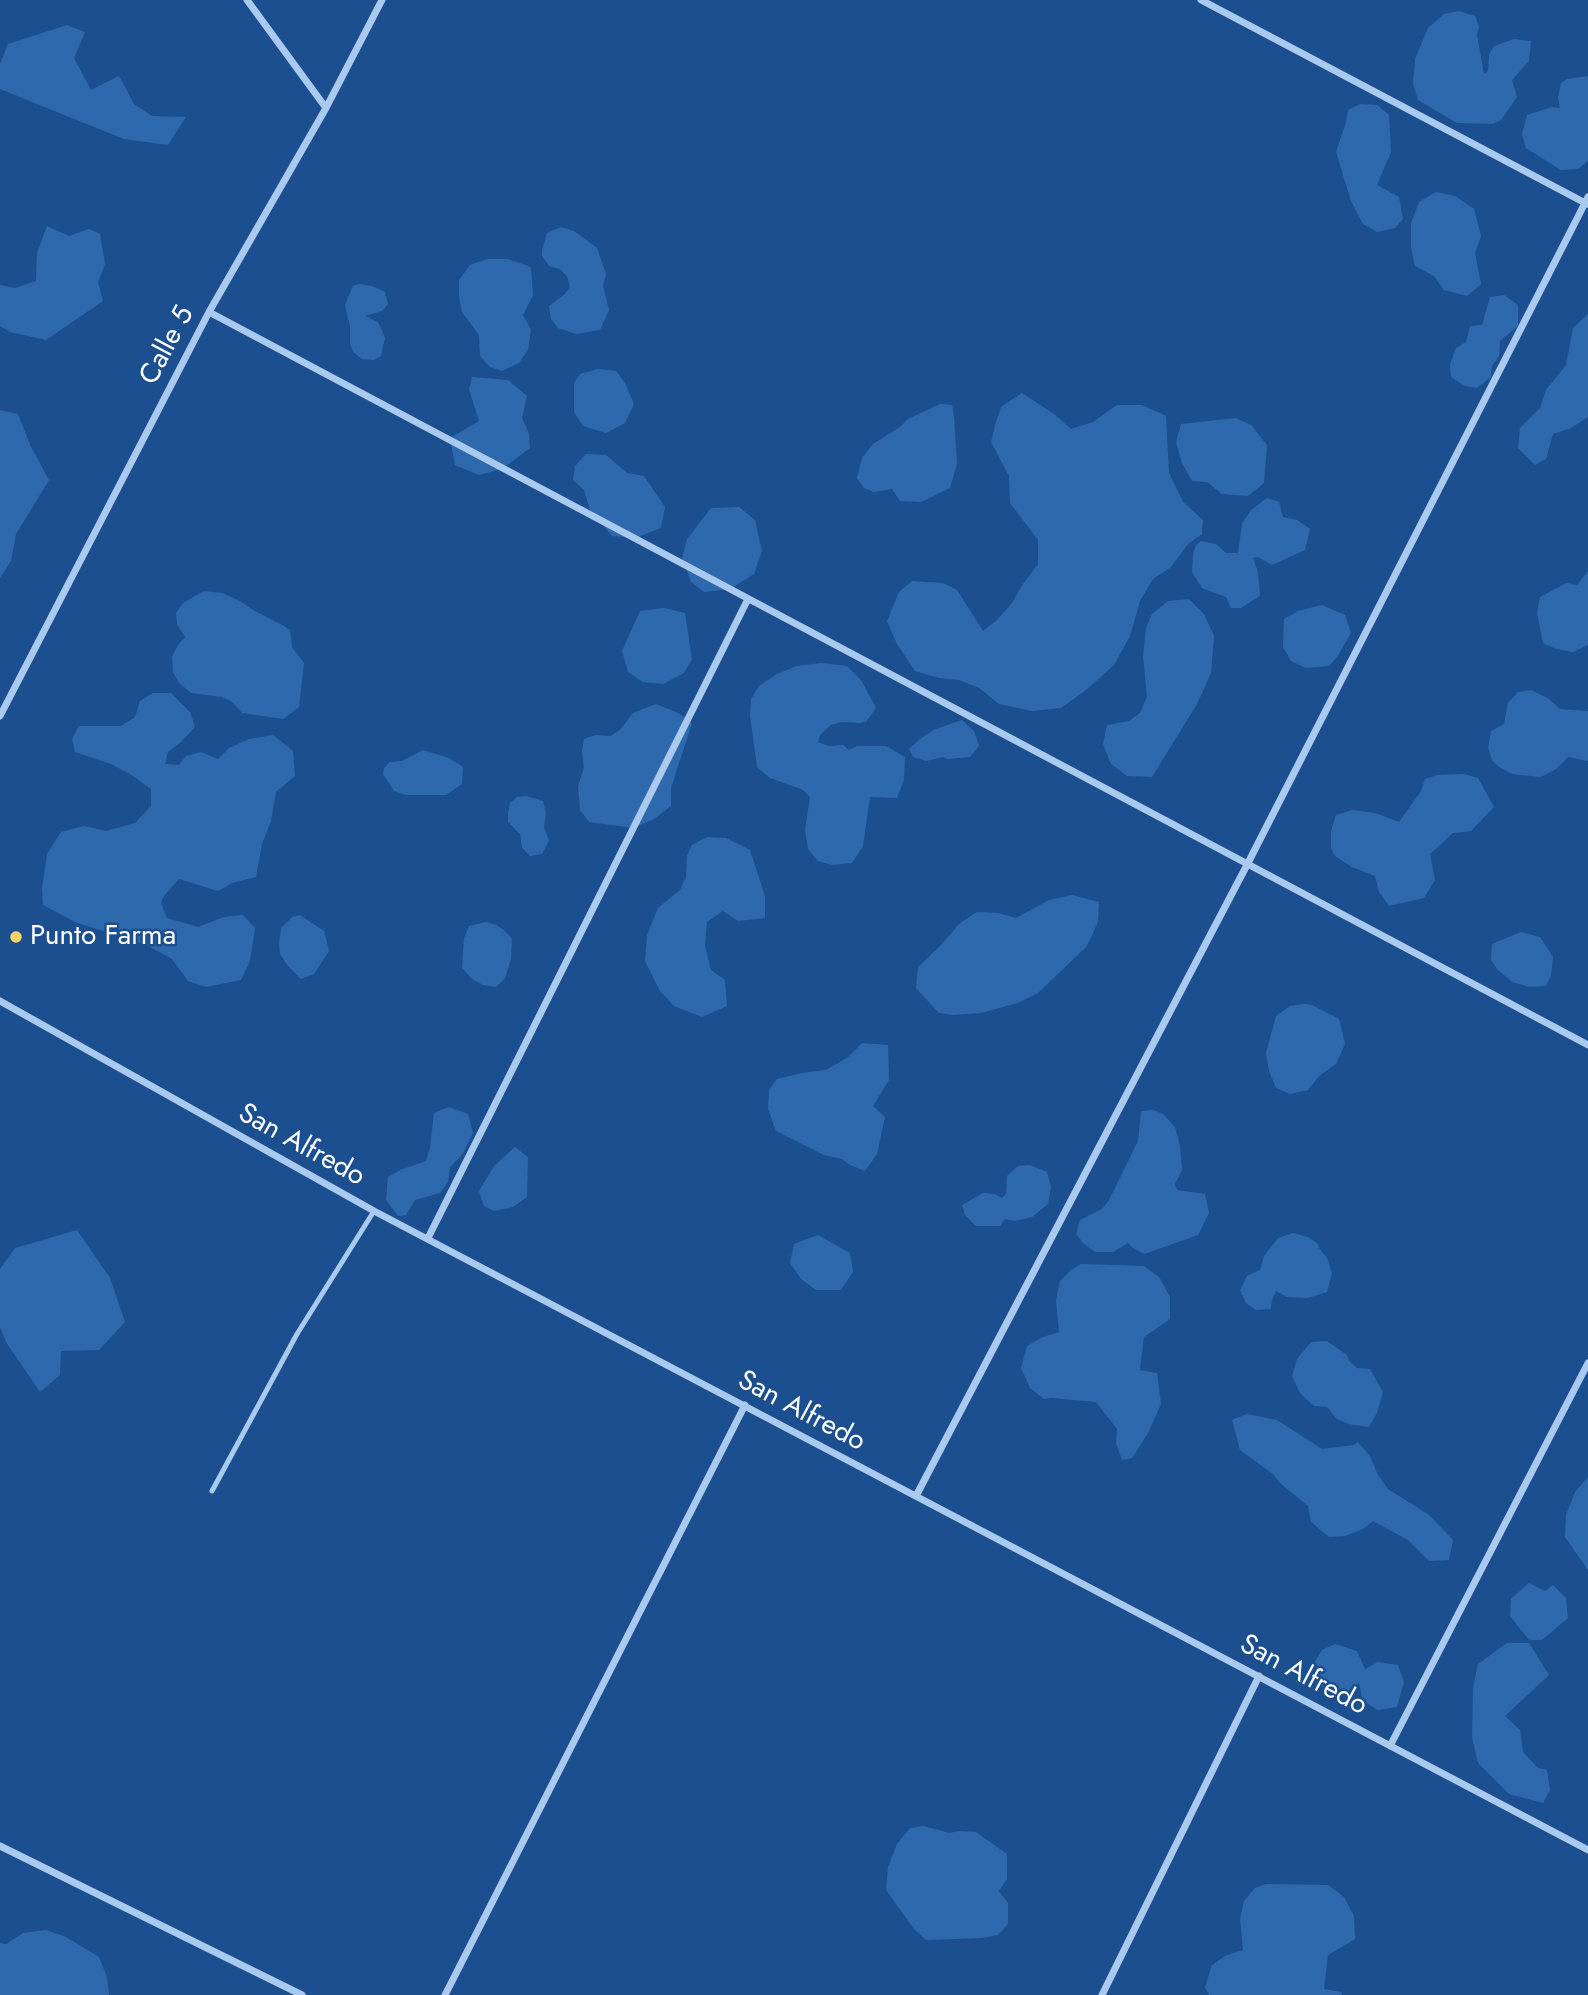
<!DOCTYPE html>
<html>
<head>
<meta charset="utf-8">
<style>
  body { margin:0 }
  canvas { display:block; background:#1b4f8f }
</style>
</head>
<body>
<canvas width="1588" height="1995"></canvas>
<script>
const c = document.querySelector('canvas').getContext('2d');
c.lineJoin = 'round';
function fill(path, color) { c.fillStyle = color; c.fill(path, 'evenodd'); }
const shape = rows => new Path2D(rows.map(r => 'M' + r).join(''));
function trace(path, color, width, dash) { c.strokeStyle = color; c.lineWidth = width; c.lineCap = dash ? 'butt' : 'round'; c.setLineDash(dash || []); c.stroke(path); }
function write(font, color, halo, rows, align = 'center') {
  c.font = font + ' Jost,sans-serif'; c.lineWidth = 5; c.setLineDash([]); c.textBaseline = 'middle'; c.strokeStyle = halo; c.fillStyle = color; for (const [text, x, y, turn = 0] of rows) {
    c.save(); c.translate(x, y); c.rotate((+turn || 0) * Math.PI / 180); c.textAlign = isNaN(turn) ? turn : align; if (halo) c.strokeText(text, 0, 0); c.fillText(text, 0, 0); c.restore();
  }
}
const green = shape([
  [1459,11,1475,16,1479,27,1477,35,1484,74,1488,71,1489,54,1494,46,1514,39,1531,41,1529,61,1512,80,1517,97,1501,120,1493,124,1457,123,1418,100,1413,83,1415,59,1428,28,1444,14],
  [67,25,85,32,74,58,91,90,119,76,134,104,152,116,186,117,168,145,124,139,0,89,0,64,8,44],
  [1588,76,1588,161,1578,169,1561,170,1526,148,1522,134,1527,115,1552,107,1560,108,1558,97,1561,83,1567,79],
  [1360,104,1377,105,1389,115,1391,152,1377,185,1399,197,1403,219,1395,228,1377,232,1363,224,1351,201,1336,152,1346,122,1348,110],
  [1436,192,1455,196,1474,209,1481,236,1475,253,1481,284,1467,296,1444,290,1434,276,1415,266,1411,248,1411,223,1419,202],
  [47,226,69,236,89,229,100,234,105,264,98,282,103,301,46,340,10,332,0,326,0,285,15,288,36,281,37,253],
  [561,227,574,231,597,248,606,274,603,286,609,310,600,330,576,334,558,328,551,319,549,306,565,294,570,287,567,276,560,269,549,266,542,256,542,250,547,233],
  [487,259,508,259,531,267,533,295,523,315,531,330,528,350,519,363,502,371,490,367,480,356,479,335,462,312,459,296,459,280,470,265],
  [359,284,372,286,385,292,388,304,382,311,365,316,378,322,385,338,381,356,374,360,362,359,353,352,350,344,350,326,345,305,353,286],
  [1504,295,1518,305,1518,326,1500,341,1499,356,1492,366,1491,377,1477,388,1465,386,1451,377,1450,365,1456,348,1466,342,1470,326,1482,325,1490,297],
  [1588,314,1588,417,1571,428,1553,434,1546,459,1535,465,1518,448,1520,428,1540,408,1546,390,1566,365,1573,328],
  [598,369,616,371,625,383,634,404,625,423,606,433,583,426,574,412,574,383,580,374],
  [472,377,508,380,527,396,522,418,529,434,530,448,502,469,479,475,455,465,450,438,479,421,469,389],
  [1022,393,1054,414,1071,429,1093,422,1117,405,1142,405,1166,416,1169,473,1183,502,1203,520,1202,534,1188,544,1171,567,1153,579,1140,601,1130,636,1114,665,1086,690,1061,708,1032,711,999,704,979,688,959,680,939,678,915,671,897,644,887,621,899,592,912,581,943,583,957,590,983,631,997,620,1012,603,1023,584,1038,564,1038,540,1010,503,1009,476,991,442,996,422,1001,407],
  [940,404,952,405,954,416,957,464,950,488,921,502,900,501,892,489,874,492,864,488,857,478,862,458,873,444,900,427,908,419],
  [0,410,18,414,30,445,49,480,16,534,11,561,0,578],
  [1236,418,1251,425,1267,445,1264,483,1248,496,1222,494,1207,482,1192,481,1182,463,1176,442,1181,424],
  [586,454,606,455,627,473,644,476,665,507,661,528,635,538,612,536,590,510,584,490,573,480,575,466],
  [1267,498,1279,502,1283,517,1297,520,1310,529,1305,550,1272,565,1258,557,1253,558,1258,572,1260,596,1241,608,1231,608,1226,597,1202,588,1192,572,1193,554,1196,545,1201,541,1216,544,1226,553,1238,553,1242,524,1251,510],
  [739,507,755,520,762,551,754,574,730,589,704,592,691,582,682,558,687,539,711,508],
  [1588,571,1588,645,1573,652,1556,649,1543,643,1537,613,1540,597,1566,583,1577,585],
  [204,591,222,593,240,601,253,610,284,626,290,630,292,647,304,663,299,707,283,719,242,713,231,701,222,697,191,693,179,683,173,672,172,657,178,645,185,637,177,624,176,613,183,603],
  [1189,599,1204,614,1214,636,1211,673,1197,704,1152,777,1127,776,1111,764,1103,744,1107,725,1129,721,1140,713,1147,697,1143,656,1146,628,1152,614,1168,601],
  [1322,605,1345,615,1351,633,1337,657,1329,666,1306,668,1291,661,1283,647,1284,619,1298,611],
  [664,608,685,613,692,659,684,673,663,684,643,682,628,672,622,651,640,611],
  [821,663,847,666,861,680,876,708,866,722,859,723,842,722,831,725,820,735,818,742,829,746,843,745,849,750,857,746,886,746,905,757,904,780,897,798,870,797,863,846,852,863,832,865,818,861,808,849,805,830,810,797,803,790,770,778,757,767,750,716,751,699,759,686,777,674,797,666],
  [1531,690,1549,699,1560,709,1588,711,1588,761,1568,757,1556,769,1541,777,1512,774,1499,767,1492,760,1488,748,1491,731,1504,724,1508,703,1518,692],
  [153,693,171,693,190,712,195,727,181,742,168,752,165,764,179,765,186,756,201,752,218,759,229,748,249,739,273,735,293,751,295,776,276,792,271,821,262,844,256,877,232,883,218,891,179,879,164,896,161,903,167,918,198,927,224,917,243,915,255,928,250,961,241,980,206,987,188,981,172,959,148,946,75,922,43,905,42,889,47,854,61,832,84,826,106,831,135,823,151,806,151,789,130,774,111,764,75,752,72,739,79,726,121,726,135,717,140,701],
  [656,704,678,713,692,723,671,788,671,806,654,819,633,828,589,822,580,810,578,786,584,768,582,751,584,739,595,735,610,736,620,730,633,713],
  [962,720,974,731,979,746,970,757,947,759,943,757,926,761,913,757,909,749,920,739,933,730],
  [423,750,449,758,463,767,462,784,446,795,406,795,394,791,383,774,384,768,390,762,402,761],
  [1464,774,1478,778,1494,807,1471,831,1453,833,1430,854,1435,880,1424,898,1389,906,1379,892,1375,876,1352,867,1335,856,1331,848,1331,831,1336,815,1352,810,1375,813,1399,822,1421,791,1425,779,1437,775],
  [526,796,543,801,546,813,544,827,549,840,542,854,530,856,522,848,520,834,508,822,508,813,510,803,517,797],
  [707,837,726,838,750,850,765,896,765,918,738,921,723,911,707,922,705,945,711,970,725,980,727,1006,702,1017,674,1006,660,991,645,961,647,935,658,908,680,890,686,877,687,856,692,845],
  [1072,895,1099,902,1098,922,1087,946,1038,993,1018,1003,981,1013,953,1015,939,1013,916,988,918,967,941,945,960,923,977,912,998,913,1016,918,1049,900],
  [300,915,324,931,329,951,314,974,301,979,288,966,280,954,279,943,281,928,292,917],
  [486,922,496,925,504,930,512,939,511,959,505,978,496,987,483,985,472,979,462,968,464,938,469,926],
  [1521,932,1540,937,1553,957,1551,976,1546,986,1530,987,1512,982,1497,969,1491,960,1492,944],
  [1305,1004,1312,1005,1339,1019,1345,1044,1336,1064,1319,1076,1308,1090,1290,1094,1276,1088,1269,1071,1266,1053,1276,1016,1290,1006],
  [862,1043,888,1045,889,1080,873,1106,885,1117,877,1154,865,1171,850,1165,842,1159,824,1155,776,1131,768,1109,769,1090,777,1079,802,1073,826,1070,847,1058],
  [449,1107,468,1114,473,1133,462,1155,450,1167,448,1182,440,1193,415,1200,406,1215,398,1216,386,1200,388,1177,400,1170,426,1161,430,1148,434,1113],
  [1153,1110,1163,1114,1175,1127,1180,1146,1182,1170,1175,1184,1177,1190,1205,1194,1209,1213,1198,1235,1144,1254,1133,1248,1128,1243,1113,1252,1095,1252,1084,1244,1076,1234,1080,1220,1102,1209,1109,1200,1138,1141,1141,1111],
  [515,1147,528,1157,527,1197,513,1207,494,1211,484,1206,479,1191,494,1166],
  [1030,1165,1047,1172,1051,1187,1048,1204,1032,1217,1015,1221,1005,1219,1000,1226,976,1226,965,1215,962,1205,983,1193,995,1194,1002,1198,1006,1194,1007,1176,1018,1166],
  [77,1230,110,1278,125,1322,99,1350,61,1351,60,1375,40,1392,6,1342,0,1327,0,1269,15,1248],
  [1293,1233,1308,1237,1318,1244,1319,1248,1327,1258,1332,1273,1327,1292,1308,1298,1287,1297,1276,1291,1272,1300,1271,1309,1256,1310,1246,1303,1240,1290,1247,1276,1260,1270,1264,1256,1278,1238],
  [818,1235,850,1253,853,1272,841,1290,816,1290,801,1279,790,1263,794,1244],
  [1081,1264,1144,1266,1159,1277,1170,1297,1170,1319,1144,1337,1140,1370,1157,1373,1161,1404,1147,1435,1132,1458,1122,1460,1116,1443,1117,1429,1096,1402,1052,1398,1044,1399,1030,1388,1021,1368,1027,1346,1043,1337,1059,1332,1056,1300,1060,1281,1071,1270],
  [1327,1341,1347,1355,1349,1361,1357,1368,1370,1369,1383,1392,1377,1413,1369,1427,1349,1424,1337,1419,1327,1407,1314,1406,1300,1393,1292,1376,1297,1359,1311,1342],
  [1247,1414,1277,1420,1322,1449,1354,1445,1358,1442,1370,1456,1378,1475,1388,1489,1429,1515,1453,1540,1449,1560,1429,1561,1408,1540,1373,1521,1363,1529,1345,1536,1329,1537,1311,1522,1308,1506,1280,1483,1273,1474,1240,1450,1232,1420],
  [1588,1477,1588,1570,1565,1537,1566,1515,1575,1492],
  [1529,1583,1545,1591,1553,1585,1566,1598,1568,1618,1542,1640,1529,1640,1510,1616,1511,1599],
  [1507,1643,1529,1643,1549,1675,1505,1716,1520,1730,1523,1752,1538,1768,1547,1770,1550,1790,1543,1803,1509,1794,1478,1763,1472,1738,1473,1688,1478,1664],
  [1335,1644,1357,1651,1365,1669,1378,1662,1398,1665,1404,1682,1397,1707,1378,1710,1363,1701,1359,1683,1353,1692,1331,1693,1311,1679,1314,1663,1322,1650],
  [924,1826,949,1833,959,1831,976,1832,1007,1854,1007,1879,999,1891,1008,1903,1008,1924,998,1935,982,1938,926,1940,914,1929,886,1890,888,1867,897,1844,910,1828],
  [1266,1884,1328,1885,1344,1897,1354,1916,1355,1939,1328,1955,1324,1989,1341,1992,1342,1995,1209,1995,1205,1987,1212,1965,1227,1955,1243,1950,1240,1919,1244,1901,1255,1888],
  [46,1930,66,1937,99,1957,107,1977,109,1995,0,1995,0,1943,6,1944,23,1933]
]);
const service = shape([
  [212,1491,297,1334,374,1211]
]);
const minor = shape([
  [247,0,326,108],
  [1201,0,1587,204],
  [209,312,1588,1045],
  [0,716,209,312,326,108,382,0],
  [0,1001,374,1211,1588,1850],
  [428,1238,748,599],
  [916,1496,1248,863,1588,197],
  [1390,1746,1588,1363],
  [0,1846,302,1995],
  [445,1995,745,1405],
  [1102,1995,1259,1676]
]);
const markers = [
  [16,937,7,"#ffd166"]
];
const streetNames = [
  ["Calle 5",168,346,-62],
  ["San Alfredo",301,1146,29],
  ["San Alfredo",801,1412,28],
  ["San Alfredo",1303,1676,28]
];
const poiNames = [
  ["Punto Farma",30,937]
];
fill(green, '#2e69ad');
trace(service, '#a9c9ee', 5);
trace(minor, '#a9c9ee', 7);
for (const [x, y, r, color] of markers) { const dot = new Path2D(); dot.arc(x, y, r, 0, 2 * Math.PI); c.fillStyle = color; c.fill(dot); trace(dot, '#1b4f8f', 2.5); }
write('28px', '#fff', '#1b4f8f', streetNames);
write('28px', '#fff', '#1b4f8f', poiNames, 'left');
</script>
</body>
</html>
